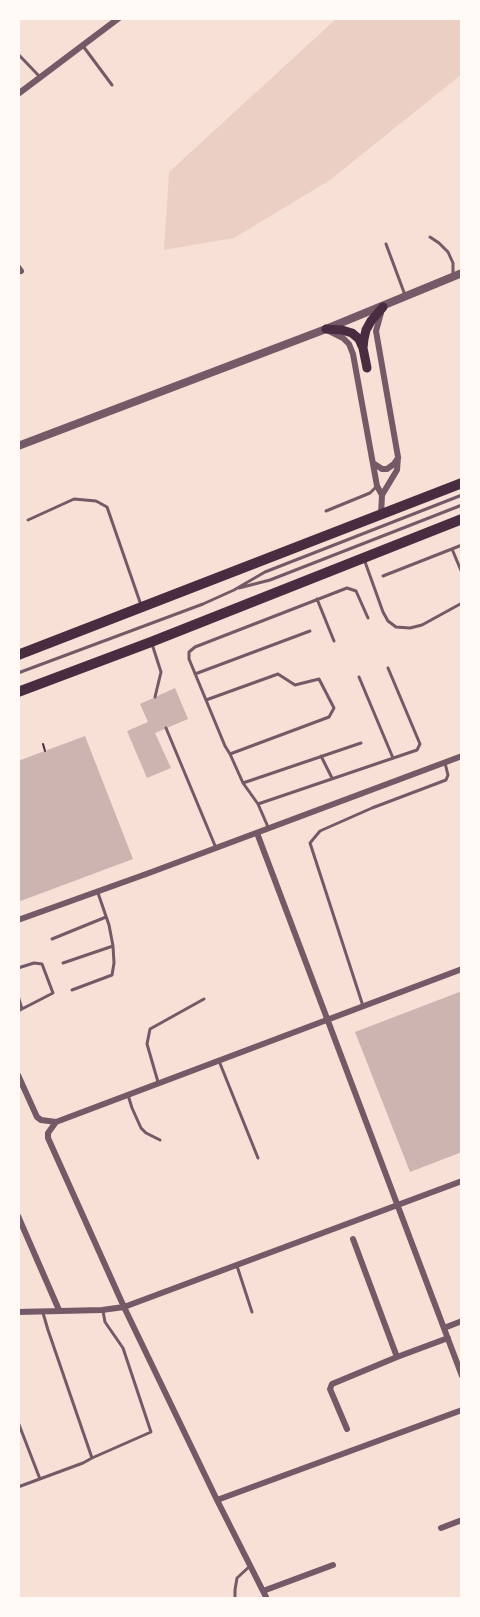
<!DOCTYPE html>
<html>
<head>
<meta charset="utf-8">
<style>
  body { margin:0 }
  #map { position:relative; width:480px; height:1617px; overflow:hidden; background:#f7e1d7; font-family:Mulish,sans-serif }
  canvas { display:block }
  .frame { position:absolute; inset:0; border:20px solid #fffaf5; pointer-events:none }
</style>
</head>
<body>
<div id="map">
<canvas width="480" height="1617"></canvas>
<div class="frame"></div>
</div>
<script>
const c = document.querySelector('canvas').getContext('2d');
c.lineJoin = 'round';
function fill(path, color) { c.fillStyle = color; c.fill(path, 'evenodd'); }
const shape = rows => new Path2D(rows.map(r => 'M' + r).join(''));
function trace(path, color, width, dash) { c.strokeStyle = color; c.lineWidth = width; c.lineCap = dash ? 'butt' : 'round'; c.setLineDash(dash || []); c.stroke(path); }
const green = shape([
  [337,18,462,18,462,74,330,180,234,238,164,250,169,172]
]);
const building = shape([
  [175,688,188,719,155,733,171,768,147,778,127,731,148,722,140,704],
  [85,736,133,859,18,902,18,761],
  [462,991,462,1152,410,1172,355,1032]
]);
const path = shape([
  [43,744,45,751]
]);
const service = shape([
  [83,46,112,85],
  [18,54,40,77],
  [430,237,439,243,448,252,453,263,453,275],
  [386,244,405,295],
  [326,511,370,493,377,486],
  [28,520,74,499,96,501,107,507,141,605],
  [452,549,462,573],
  [364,559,383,612,388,621,396,627,410,628,422,625,462,603],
  [383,576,462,545],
  [239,588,270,580,462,505],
  [317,599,334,641],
  [152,644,161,672,155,697],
  [18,673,203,604,234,590,265,572,462,495],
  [195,674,310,631],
  [359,677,393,758],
  [206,700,278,674,295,685,319,679,334,708,329,717,230,754],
  [166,728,216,848],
  [321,756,332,778],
  [243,783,361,743],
  [258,804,417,750,420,744,388,668],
  [268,827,258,804,243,783,230,754,225,746,189,659,189,652,195,647,347,588,356,591,368,618],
  [52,939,106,917],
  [63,963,113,946],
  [18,968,34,963,42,964,53,993,18,1011],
  [72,990,112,975,114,963,113,946,109,925,98,893],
  [18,996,22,1009],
  [363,1006,310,843,320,831,372,808,446,780,448,775,445,763],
  [219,1061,258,1158],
  [158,1082,147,1044,150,1029,204,999],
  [128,1095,132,1108,141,1128,146,1133,160,1140],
  [237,1266,252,1312],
  [18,1422,40,1479],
  [92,1458,151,1432,123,1348,105,1322,103,1311],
  [18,1487,83,1463,92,1458,48,1330,43,1313],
  [235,1599,235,1590,237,1578,250,1566]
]);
const minor = shape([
  [18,94,119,18],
  [18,267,21,271],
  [381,313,376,331,398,457,397,470,382,495,381,515],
  [329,331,343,338,349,344,353,354,377,486,382,495],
  [373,463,382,469,387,469,394,464,398,458],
  [257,833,462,1376],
  [18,920,149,873,462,756],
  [18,1075,37,1117,41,1120,56,1122],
  [18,1216,59,1310],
  [353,1239,397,1357],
  [18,1312,102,1310,124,1307,462,1181],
  [444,1328,462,1321],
  [347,1429,330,1389,332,1384,397,1357,448,1338],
  [217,1500,462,1410],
  [441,1528,462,1520],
  [263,1591,333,1565],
  [267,1599,217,1500,124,1307,48,1138,48,1133,56,1122,462,969]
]);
const tertiary = shape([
  [18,446,326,329,462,273]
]);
const primary = shape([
  [326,329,342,330,352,333,359,339,362,346],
  [367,368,363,348,364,339,366,330,371,321,383,307]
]);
const trunk = shape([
  [18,655,462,483],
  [18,692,151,642,462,519]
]);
fill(green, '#ebcfc5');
fill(building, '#ccb4b1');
trace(path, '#4a2c40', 2);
trace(service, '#755966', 3);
trace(minor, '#755966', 6);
trace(tertiary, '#755966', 8);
trace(primary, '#4a2c40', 9);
trace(trunk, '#4a2c40', 10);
</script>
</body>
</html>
